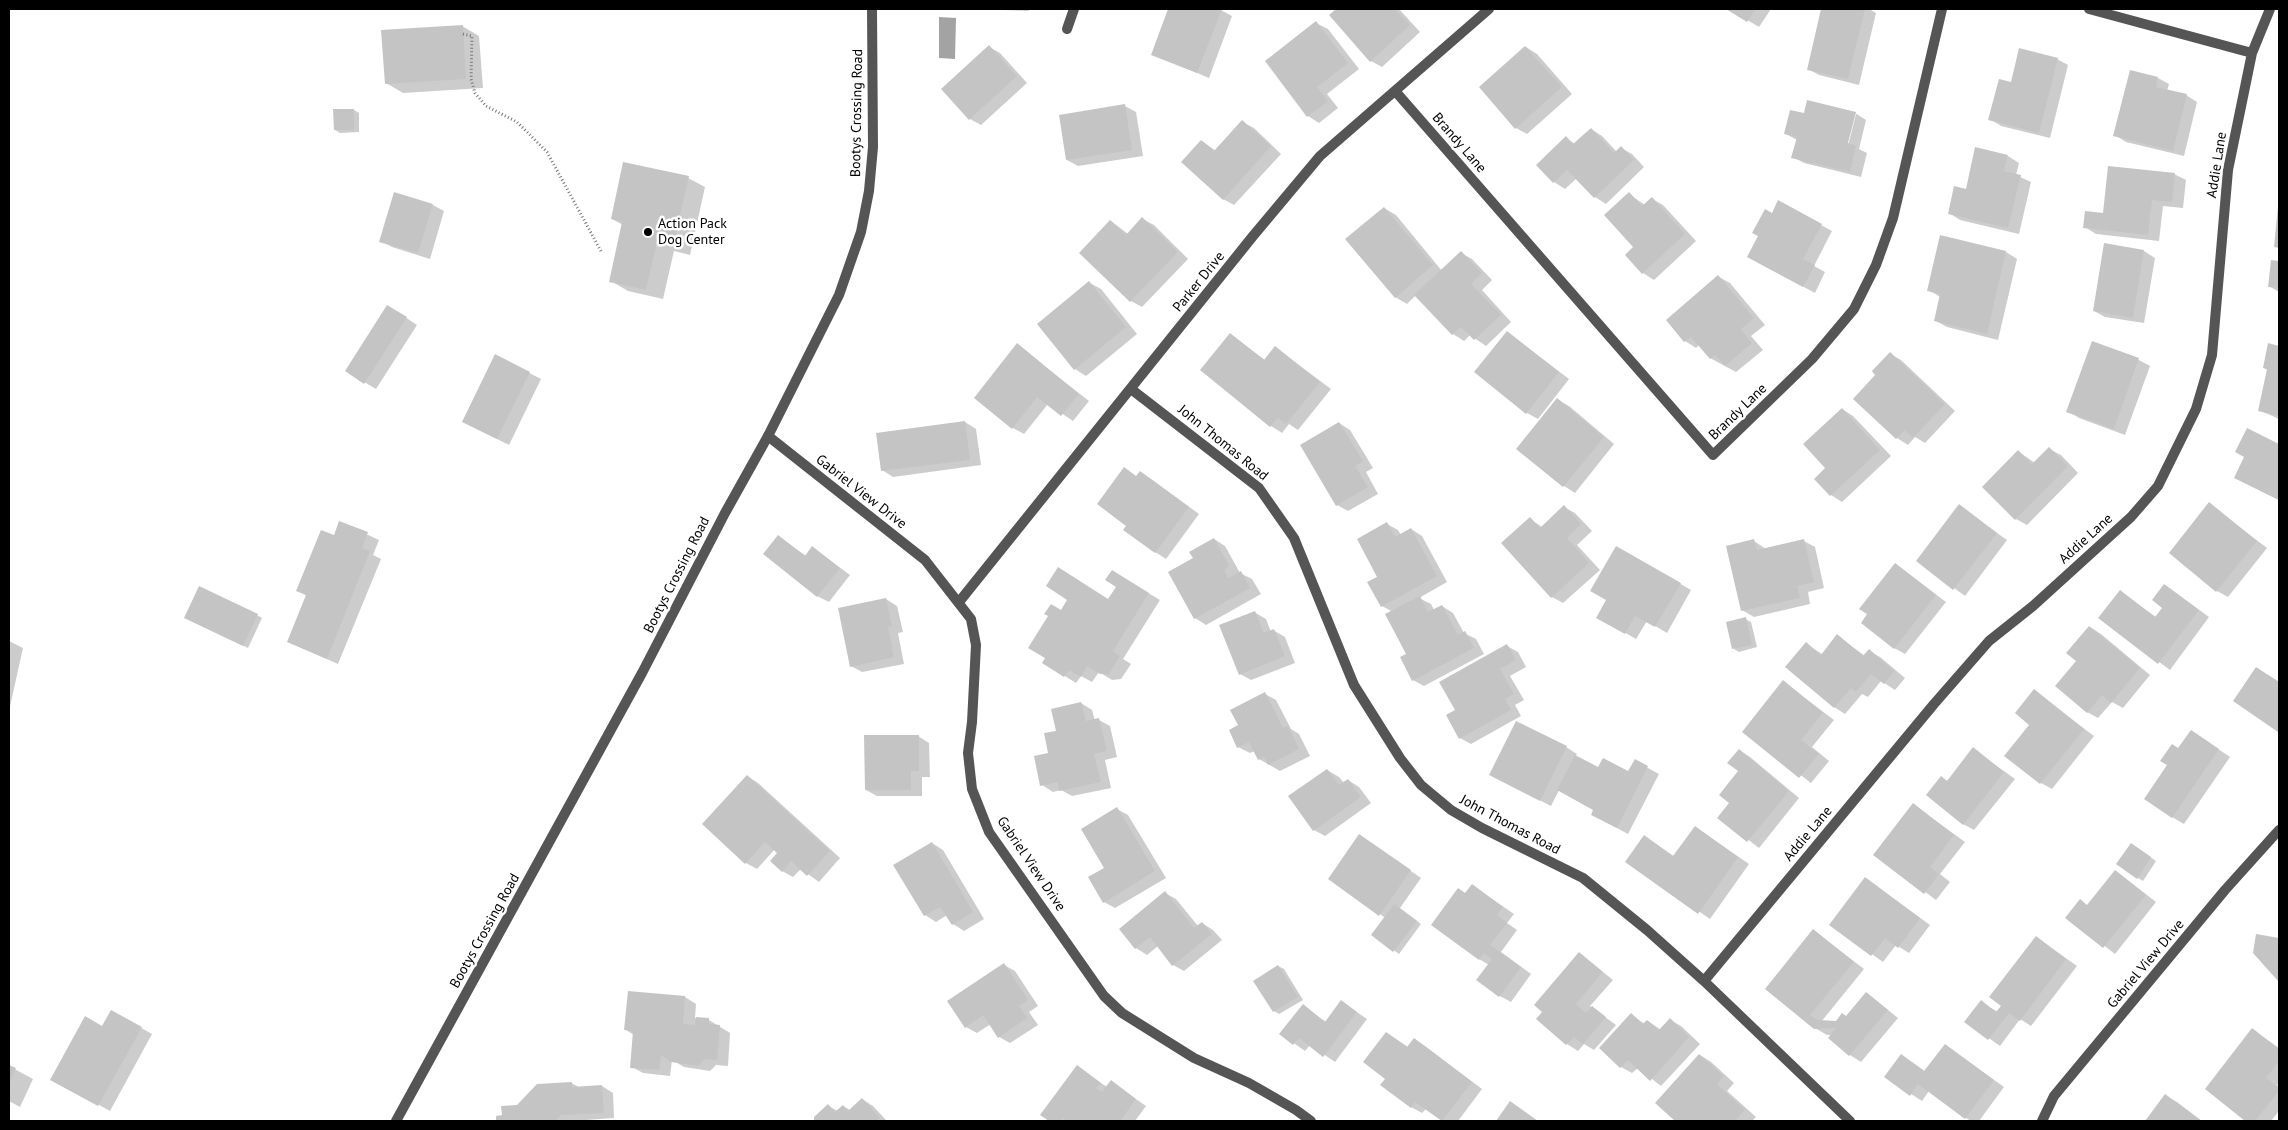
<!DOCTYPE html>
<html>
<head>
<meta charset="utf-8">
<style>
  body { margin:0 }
  #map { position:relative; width:2288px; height:1130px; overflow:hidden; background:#fff; font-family:"PT Sans",sans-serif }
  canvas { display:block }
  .frame { position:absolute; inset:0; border:10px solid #000; pointer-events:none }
</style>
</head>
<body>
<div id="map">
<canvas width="2288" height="1130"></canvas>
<div class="frame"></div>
</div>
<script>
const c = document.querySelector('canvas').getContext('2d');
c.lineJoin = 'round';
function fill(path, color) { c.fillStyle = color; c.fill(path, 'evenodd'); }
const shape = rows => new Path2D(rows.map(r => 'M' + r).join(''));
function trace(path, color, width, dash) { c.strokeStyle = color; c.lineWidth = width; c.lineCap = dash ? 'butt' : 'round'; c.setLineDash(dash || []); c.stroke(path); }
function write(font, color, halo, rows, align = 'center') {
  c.font = font + ' "PT Sans",sans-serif'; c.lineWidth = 5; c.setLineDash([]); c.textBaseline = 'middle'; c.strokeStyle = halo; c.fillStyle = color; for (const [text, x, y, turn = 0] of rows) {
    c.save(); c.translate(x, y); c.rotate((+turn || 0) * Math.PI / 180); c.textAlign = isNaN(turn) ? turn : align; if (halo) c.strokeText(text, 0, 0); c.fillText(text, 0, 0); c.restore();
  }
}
const water = shape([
  [939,17,956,18,955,59,939,58]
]);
const shadow = shape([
  [975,9,1029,9,1029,11],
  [1170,9,1219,9,1232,16,1209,78,1152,54],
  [1338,9,1399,9,1420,32,1382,67,1371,61,1330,15],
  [1729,9,1771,9,1759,27],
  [1823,9,1869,9,1876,13,1859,85,1819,75,1808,69],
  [1316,23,1328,29,1359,69,1327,94,1338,108,1319,123,1308,116],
  [462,26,479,36,483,88,403,93,386,83],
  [989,47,1000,53,1027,83,981,125,970,119],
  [1526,47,1537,54,1572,94,1527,134,1516,128],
  [2057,59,2068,65,2050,138,2001,126,1990,119,2012,83],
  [2158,78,2169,84,2167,91,2186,95,2197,102,2184,156,2126,142,2115,135],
  [1125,106,1136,112,1143,156,1078,166,1067,160],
  [354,110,359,113,359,132,340,133,335,130],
  [1855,113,1866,120,1859,149,1867,153,1861,177,1804,163,1793,157,1797,140,1786,134,1805,115],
  [1854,114,1856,114,1847,150,1845,149],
  [1242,122,1254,128,1281,154,1234,205,1223,199,1202,141,1216,151],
  [1591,129,1602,136,1617,152,1621,148,1632,154,1644,167,1606,204,1595,197,1577,178,1565,189,1554,182,1538,165,1566,138,1575,144],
  [2008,156,2019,163,2016,175,2031,182,2019,234,1960,220,1949,213,1967,190],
  [2174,174,2186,180,2183,208,2163,206,2159,241,2096,234,2085,227],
  [688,178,705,187,690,255,674,251,663,299,628,291,611,281,623,225,612,219],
  [1629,194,1645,205,1652,199,1663,205,1696,241,1654,280,1643,273,1635,247],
  [433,205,444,211,430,259,392,247,381,241],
  [1384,208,1396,215,1442,271,1461,253,1472,259,1492,280,1482,290,1511,322,1486,346,1470,335,1464,341,1453,334,1416,295,1407,304,1395,297],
  [1772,215,1821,225,1832,231,1814,266,1825,272,1815,293,1759,263],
  [1142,219,1154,225,1188,259,1142,307,1131,301,1111,221,1128,234],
  [1941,237,2006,252,2017,259,1998,340,1947,327,1936,321,1940,297,1929,290],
  [2144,251,2155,258,2144,323,2105,317,2094,311],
  [2272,262,2279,262,2279,292,2269,286],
  [1719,277,1730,283,1765,325,1751,336,1763,350,1736,372,1710,358,1699,345,1696,348,1685,341],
  [1090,283,1101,289,1137,334,1086,376,1075,369],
  [399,313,417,325,376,389,346,371],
  [1507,332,1569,379,1538,419,1527,413],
  [1230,334,1265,360,1276,348,1331,389,1298,430,1289,424,1282,433,1271,426,1201,370],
  [2092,343,2139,360,2150,366,2125,435,2079,418,2068,411],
  [1017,345,1089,401,1073,421,1048,404,1024,434,1013,428],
  [2269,345,2279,347,2279,419,2259,410,2268,370,2264,368],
  [1890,354,1901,360,1955,411,1925,443,1915,437,1908,445,1897,438,1877,376],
  [496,356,541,379,509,445,475,428],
  [1558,400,1569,406,1614,444,1575,493,1564,486],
  [1842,409,1853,416,1891,456,1842,502,1831,495,1816,479,1827,468],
  [965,422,976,429,981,465,893,477,882,470],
  [1339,423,1350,430,1373,468,1366,472,1378,494,1348,511,1337,505],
  [2248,430,2279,446,2279,500,2247,484],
  [2049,449,2061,455,2078,473,2027,525,2016,519,2019,452,2035,463],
  [1124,469,1137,477,1140,472,1151,479,1199,514,1166,559,1155,552,1128,525],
  [2209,504,2267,548,2228,597,2217,591],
  [1959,506,2007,540,1965,596,1917,561],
  [1564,507,1575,513,1592,531,1577,545,1600,570,1563,603,1552,597,1530,519,1542,527],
  [340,522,379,540,373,555,381,559,338,664,288,642,307,596,298,590,334,537],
  [1387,524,1398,530,1401,535,1411,529,1422,536,1447,582,1419,598,1431,604,1434,610,1442,606,1453,613,1464,633,1476,639,1484,654,1424,686,1413,680,1408,654,1393,612,1382,606,1379,577],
  [778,536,806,556,813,548,850,575,829,602,817,596],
  [1214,539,1225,546,1240,573,1252,579,1261,594,1206,625,1195,618,1194,559],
  [1754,541,1766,549,1804,541,1815,547,1824,588,1808,592,1810,604,1754,617,1742,610],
  [1617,547,1691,590,1667,633,1647,621,1636,639,1598,617,1608,600],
  [1896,564,1946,602,1905,654,1894,648],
  [1123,578,1160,600,1123,659,1131,664,1121,679,1112,680,1099,672,1092,682,1081,676,1076,683,1044,663,1062,611,1109,600],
  [2165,585,2209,617,2170,670,2100,618,2120,592,2156,617,2163,607],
  [886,599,897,606,903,632,898,633,904,664,862,672,851,666],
  [1254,612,1266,619,1271,632,1273,630,1285,637,1295,663,1251,680,1240,674],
  [257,615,262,618,248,648,190,620],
  [1745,619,1751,622,1757,647,1739,652,1734,649],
  [2090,627,2101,634,2150,675,2123,708,2112,702,2098,718,2087,712,2077,661],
  [1838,636,1865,656,1869,651,1880,657,1905,678,1895,690,1881,681,1868,697,1862,694,1845,714,1834,707,1806,644,1822,654],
  [9,641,23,648,9,711],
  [1507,646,1518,652,1526,667,1510,676,1524,700,1515,705,1521,716,1471,744,1460,738],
  [2268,675,2279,682,2279,731,2235,701],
  [1784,682,1834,720,1812,747,1829,761,1811,783,1744,731],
  [2034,691,2094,736,2052,789,2041,783,2031,724],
  [1265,694,1276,700,1291,729,1299,734,1310,756,1280,771,1259,759,1255,751,1250,753,1238,747],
  [1081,703,1092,710,1095,721,1099,720,1110,726,1117,757,1105,760,1111,788,1072,796,1061,790,1053,792,1042,785,1057,732],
  [2192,731,2230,757,2184,824,2172,817],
  [918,736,929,743,930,777,922,777,922,796,877,796,866,790],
  [1566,747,1577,754,1575,757,1598,769,1629,773,1635,761,1659,774,1628,834,1604,821,1595,810,1559,790,1551,806,1502,781],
  [1973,749,2015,779,1974,830,1963,824,1941,778,1948,781],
  [1739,750,1750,757,1799,798,1759,848,1719,817,1730,803,1740,771],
  [1327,770,1339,777,1344,783,1348,780,1359,787,1371,803,1325,836,1314,830],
  [747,776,758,783,840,858,819,882,801,869,793,877,782,871,778,853,775,849,757,869,746,863],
  [1914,805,1965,842,1940,874,1950,882,1936,900,1875,855],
  [1117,809,1128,815,1166,878,1115,908,1104,902,1105,868],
  [1695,827,1749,864,1710,919,1627,862,1645,837,1675,857],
  [1360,836,1421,878,1400,908,1421,924,1399,954,1372,935,1385,918,1380,914],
  [932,843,943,850,984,919,964,931,953,924,947,915,936,922,925,915],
  [2136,847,2156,861,2143,881,2138,878],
  [2116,871,2156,902,2115,954,2067,917,2080,901,2088,906],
  [1865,878,1930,925,1909,953,1896,945,1883,962,1831,925],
  [1473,886,1514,914,1507,923,1517,930,1501,952,1531,974,1511,1002,1500,996,1489,965,1479,959,1466,894],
  [1165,893,1176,899,1198,926,1202,923,1213,930,1222,940,1184,971,1173,965,1158,946,1147,955,1136,948],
  [1813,930,1864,969,1821,1022,1836,1023,1847,1017,1867,993,1898,1018,1861,1062,1850,1055,1833,1035,1827,1035,1815,1028,1767,988],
  [2036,937,2077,966,2031,1026,2020,1019,2000,1046,1966,1022,1981,1002,1998,1012],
  [1579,953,1613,980,1590,1006,1616,1025,1594,1050,1584,1044,1578,1051,1567,1044,1538,1019],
  [1004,965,1015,971,1038,1006,1029,1012,1038,1025,1010,1043,999,1037,991,1024,977,1033,966,1027],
  [1278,966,1284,969,1303,1000,1279,1014,1274,1011,1255,981],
  [685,997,696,1004,695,1018,709,1020,730,1033,728,1066,716,1065,710,1071,684,1067,672,1060,670,1076,643,1073,632,1067,634,1035,626,1030],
  [1342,1002,1367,1019,1335,1062,1310,1045,1305,1051,1281,1034,1303,1006,1326,1022],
  [111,1011,152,1034,110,1111,52,1079,102,1027],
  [1631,1015,1645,1024,1648,1021,1661,1030,1670,1020,1681,1026,1700,1044,1661,1086,1638,1068,1632,1073,1621,1067],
  [2253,1030,2279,1048,2279,1082,2277,1085,2279,1087,2279,1111,2271,1121,2247,1121,2206,1089],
  [1387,1033,1408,1047,1414,1039,1425,1046,1482,1089,1458,1121,1442,1121,1426,1109,1422,1113,1411,1107,1386,1078],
  [1945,1045,2004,1087,1979,1121,1971,1121,1966,1118,1929,1091,1922,1101,1911,1094,1912,1062,1926,1072],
  [1700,1055,1711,1062,1734,1083,1727,1091,1756,1117,1752,1121,1677,1121,1657,1103],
  [9,1066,33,1079,20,1107,9,1101],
  [1077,1067,1107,1087,1111,1082,1146,1106,1135,1121,1051,1121,1042,1114],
  [571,1083,579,1087,602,1086,613,1093,614,1118,572,1121,498,1121,497,1117,503,1116,518,1106],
  [2166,1096,2177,1102,2202,1121,2147,1121],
  [862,1099,873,1106,887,1121,815,1121,815,1117,828,1106,838,1111,843,1106,850,1110]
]);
const building = shape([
  [1168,9,1222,9,1197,73,1151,55],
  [1336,9,1395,9,1410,25,1370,62,1329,15],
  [1726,9,1756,9,1747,22],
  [1821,9,1865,9,1848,79,1807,70],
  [1316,21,1348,63,1317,87,1328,101,1307,117,1265,61],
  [463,25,466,79,385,84,381,30],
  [989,45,1017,76,969,120,941,89],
  [1525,46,1562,87,1515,129,1479,87],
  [2019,48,2058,58,2039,133,1988,120,1999,79,2011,82],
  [2130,70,2158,77,2156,87,2187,94,2173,151,2113,136],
  [1807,100,1856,112,1848,143,1856,146,1850,172,1791,158,1797,137,1784,134,1790,110,1804,113],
  [1125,104,1132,150,1066,160,1059,115],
  [333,109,354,109,354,130,334,130],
  [1242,120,1271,146,1223,200,1181,162,1201,140,1214,151],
  [1591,128,1614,153,1621,146,1634,160,1594,198,1567,170,1553,183,1536,165,1566,136,1573,144],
  [1975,147,2008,155,2004,171,2021,175,2008,228,1948,214,1954,186,1966,189],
  [623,162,689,176,673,246,657,242,646,290,609,282,622,222,611,219],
  [2108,166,2175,173,2172,202,2152,200,2148,235,2083,228,2085,211,2103,213],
  [394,192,433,204,418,253,379,242],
  [1629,192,1642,206,1652,197,1685,234,1642,274,1625,255,1633,247,1604,215],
  [1778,200,1822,224,1803,259,1815,265,1803,287,1747,257,1758,236,1752,233,1765,209,1772,213],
  [2278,206,2279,207,2279,248,2274,247],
  [1384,207,1433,265,1395,298,1345,239],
  [1142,217,1178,252,1130,302,1079,253,1110,220,1126,235],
  [1940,235,2006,251,1987,334,1934,321,1940,294,1927,291],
  [2104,243,2144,250,2133,318,2093,311],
  [1461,251,1482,273,1471,284,1501,315,1474,340,1461,327,1452,335,1414,295],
  [2271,260,2279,261,2279,288,2268,287],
  [1718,275,1754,318,1741,329,1752,343,1725,366,1715,355,1710,359,1691,337,1684,342,1666,320],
  [1089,281,1126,327,1074,370,1037,324],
  [387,305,407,317,364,384,345,371],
  [1507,331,1559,372,1526,414,1474,372],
  [1230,333,1264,360,1275,346,1320,382,1286,424,1278,418,1270,427,1200,370],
  [2092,341,2139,358,2114,429,2066,412],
  [1017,343,1079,394,1061,416,1037,397,1012,429,974,398],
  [2268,343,2279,346,2279,416,2258,411,2267,369,2263,368],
  [1890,352,1945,404,1913,438,1905,430,1896,439,1853,399,1875,375,1872,371],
  [495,354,530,372,497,439,462,422],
  [1557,398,1604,437,1563,487,1516,449],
  [1842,408,1880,450,1830,496,1814,479,1825,468,1803,444],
  [965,421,970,460,881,471,876,433],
  [1339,422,1363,461,1355,466,1368,487,1336,506,1300,445],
  [2247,428,2279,444,2279,500,2234,478,2244,457,2235,452],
  [2049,447,2068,466,2015,520,1982,487,2018,450,2032,464],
  [1124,467,1136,476,1140,471,1189,507,1155,553,1123,530,1126,526,1097,504],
  [2209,502,2257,541,2216,592,2169,553],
  [1959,504,1997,533,1953,590,1916,561],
  [1564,505,1581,524,1567,538,1589,563,1551,598,1501,543,1530,517,1540,528],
  [339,521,368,532,362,548,370,551,327,659,287,642,306,595,296,591,321,530,334,535],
  [1387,522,1395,537,1411,528,1437,576,1381,607,1367,582,1377,577,1357,539],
  [778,535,805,556,812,546,840,568,817,597,763,554],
  [1214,538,1229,566,1224,570,1228,578,1241,571,1250,588,1194,619,1168,572,1193,558,1189,552],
  [1754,539,1757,550,1804,539,1814,582,1797,586,1800,598,1741,611,1726,546],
  [1616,546,1681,583,1655,627,1635,616,1625,634,1596,618,1606,600,1590,591],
  [1895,563,1936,595,1894,649,1861,623,1867,614,1859,609],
  [1058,567,1108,599,1116,587,1105,580,1112,570,1149,593,1113,651,1120,656,1109,674,1100,674,1087,666,1081,677,1069,670,1064,677,1042,663,1045,658,1028,648,1048,616,1044,614,1051,604,1061,610,1067,600,1046,586],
  [2164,584,2199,610,2158,664,2098,618,2120,590,2155,617,2162,608,2152,600],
  [199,586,258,614,243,646,184,618],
  [1420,596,1428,612,1442,605,1458,635,1465,631,1474,648,1412,681,1400,657,1406,654,1385,614],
  [886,598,892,626,888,627,894,657,850,667,838,608],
  [1255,611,1264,633,1274,629,1285,656,1239,675,1219,625],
  [1746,617,1752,645,1732,649,1726,622],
  [2089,626,2140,668,2111,703,2102,695,2087,713,2055,686,2076,661,2066,653],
  [1837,634,1863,656,1869,649,1894,671,1884,684,1871,674,1856,692,1851,688,1834,708,1785,667,1806,642,1821,655],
  [1507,644,1516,660,1500,669,1514,694,1505,699,1511,710,1459,739,1446,715,1455,710,1439,682],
  [2256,667,2279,682,2278,732,2233,701],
  [1783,680,1823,713,1801,740,1819,754,1799,778,1742,732],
  [2034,689,2084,729,2040,784,2004,756,2029,725,2015,713],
  [1265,692,1283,728,1288,726,1299,749,1268,765,1264,757,1258,760,1249,742,1237,748,1229,730,1238,725,1230,710],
  [1081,702,1086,721,1099,718,1107,751,1094,754,1101,782,1059,791,1058,782,1040,786,1034,756,1048,753,1044,733,1056,731,1051,709],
  [1516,721,1567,746,1540,801,1489,775],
  [2191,730,2219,749,2172,818,2144,799,2167,765,2160,761,2172,744,2178,748],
  [864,735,919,735,919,771,911,771,911,790,865,790],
  [1973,747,2004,772,1963,825,1926,795,1941,776,1947,781],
  [1739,749,1789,791,1747,842,1717,818,1729,803,1719,795,1738,771,1727,763],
  [1575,755,1598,767,1603,758,1628,771,1635,759,1648,766,1617,828,1591,815,1593,810,1557,790],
  [1327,769,1339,785,1348,779,1361,797,1313,831,1288,796],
  [747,775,830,851,807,876,791,861,782,872,770,861,777,853,765,842,745,864,702,824],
  [1913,803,1954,835,1930,867,1939,874,1924,894,1873,855],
  [1117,807,1155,871,1103,903,1088,877,1104,868,1081,829],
  [1695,826,1738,857,1698,914,1625,862,1644,835,1673,856],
  [1359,834,1411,870,1379,916,1328,879],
  [932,842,973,912,952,925,940,907,924,916,893,865],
  [2131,843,2151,857,2137,879,2116,864],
  [2115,870,2146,895,2103,948,2065,918,2080,899,2087,905],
  [1865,877,1920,918,1898,948,1885,938,1871,956,1829,925],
  [1472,884,1503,907,1497,915,1507,923,1490,945,1521,967,1499,997,1476,980,1492,959,1484,953,1479,960,1431,925,1458,888,1465,893],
  [1165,891,1194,928,1202,922,1212,934,1172,966,1150,937,1135,949,1119,929],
  [1394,904,1417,921,1393,952,1371,935],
  [1813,929,1854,962,1810,1015,1818,1020,1836,1021,1842,1013,1846,1016,1866,992,1888,1010,1849,1056,1828,1038,1836,1028,1814,1029,1765,989],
  [2256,934,2279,938,2279,982,2253,953],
  [2036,936,2066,959,2020,1021,2009,1013,1988,1040,1964,1022,1981,1000,1996,1012,2001,1006,1989,997],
  [1579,952,1603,972,1576,1004,1586,1013,1592,1006,1606,1017,1583,1044,1574,1037,1566,1045,1536,1019,1542,1012,1534,1005],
  [1004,963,1028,1000,1019,1006,1027,1018,998,1038,983,1015,965,1028,947,1001],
  [1278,965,1298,997,1273,1012,1253,981],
  [628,991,685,996,683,1024,695,1025,696,1017,709,1018,709,1024,720,1025,717,1060,704,1059,698,1066,671,1062,661,1055,659,1070,630,1068,633,1031,624,1030],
  [1341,1000,1357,1012,1323,1057,1299,1038,1293,1045,1279,1034,1303,1004,1325,1022],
  [111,1010,142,1027,98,1106,50,1080,85,1016,102,1026],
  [1631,1013,1643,1024,1647,1020,1659,1030,1670,1018,1689,1037,1650,1081,1628,1060,1620,1068,1599,1048],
  [2252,1028,2279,1049,2279,1061,2266,1078,2279,1088,2279,1091,2255,1121,2245,1121,2205,1089],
  [1386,1032,1407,1047,1414,1038,1472,1082,1442,1121,1415,1102,1411,1108,1380,1085,1385,1079,1363,1062],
  [1945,1044,1994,1080,1965,1119,1918,1084,1910,1096,1884,1077,1901,1054,1924,1071],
  [1699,1054,1724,1076,1717,1084,1745,1110,1735,1121,1675,1121,1655,1103],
  [9,1065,16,1068,9,1084],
  [1077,1065,1101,1083,1096,1088,1102,1092,1111,1080,1136,1099,1120,1121,1067,1121,1063,1118,1061,1121,1049,1121,1040,1115],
  [572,1082,572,1087,602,1085,604,1113,561,1115,556,1121,496,1121,496,1116,502,1115,501,1106,517,1105,537,1084],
  [2165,1094,2200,1120,2200,1121,2145,1121],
  [862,1098,880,1118,876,1121,814,1121,814,1117,828,1104,835,1112,843,1105,848,1111],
  [1510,1101,1538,1121,1496,1121]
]);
const path = shape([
  [463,34,472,36,471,79,475,93,486,106,517,122,547,152,602,253]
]);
const minor = shape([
  [2089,9,2252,53],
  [1067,29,1074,9],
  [1396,92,1713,455,1812,359,1854,309,1876,265,1893,218,1942,9],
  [1131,389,1259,488,1294,538,1354,685,1400,758,1421,785,1451,810,1482,828,1583,878,1647,930,1704,981,1850,1121],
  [768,436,925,560,971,619,976,645,972,722,968,753,972,789,989,832,1104,996,1122,1013,1194,1058,1249,1083,1296,1110,1311,1121],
  [959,602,1253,236,1320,156,1489,9],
  [1704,981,1934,704,1989,641,2033,606,2131,517,2158,486,2196,409,2212,355,2228,170,2252,53,2270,9],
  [2042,1121,2054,1096,2225,890,2279,830]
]);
const tertiary = shape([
  [396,1121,642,673,725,513,768,436,839,295,861,232,869,191,873,147,872,9]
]);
const markers = [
  [648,232,5,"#000"]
];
const streetNames = [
  ["Bootys Crossing Road",857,113,-89],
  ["Brandy Lane",1459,143,49],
  ["Addie Lane",2217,165,-81],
  ["Parker Drive",1199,282,-51],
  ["Brandy Lane",1738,412,-44],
  ["John Thomas Road",1223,443,39],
  ["Gabriel View Drive",861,492,38],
  ["Addie Lane",2086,539,-42],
  ["Bootys Crossing Road",677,575,-63],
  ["John Thomas Road",1510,825,28],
  ["Addie Lane",1808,834,-50],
  ["Gabriel View Drive",1031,864,56],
  ["Bootys Crossing Road",485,931,-61],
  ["Gabriel View Drive",2146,964,-50]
];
const poiNames = [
  ["Action Pack",658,224],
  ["Dog Center",658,240]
];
fill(water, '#a3a3a3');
fill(shadow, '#0003');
fill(building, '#c4c4c4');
trace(path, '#777', 3, [1, 2.5]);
trace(minor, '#555', 10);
trace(tertiary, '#555', 10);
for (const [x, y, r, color] of markers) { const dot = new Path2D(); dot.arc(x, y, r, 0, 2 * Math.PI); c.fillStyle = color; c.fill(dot); trace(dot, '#fff', 2); }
write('14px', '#000', '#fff', streetNames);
write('14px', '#000', '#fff', poiNames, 'left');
</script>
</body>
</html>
